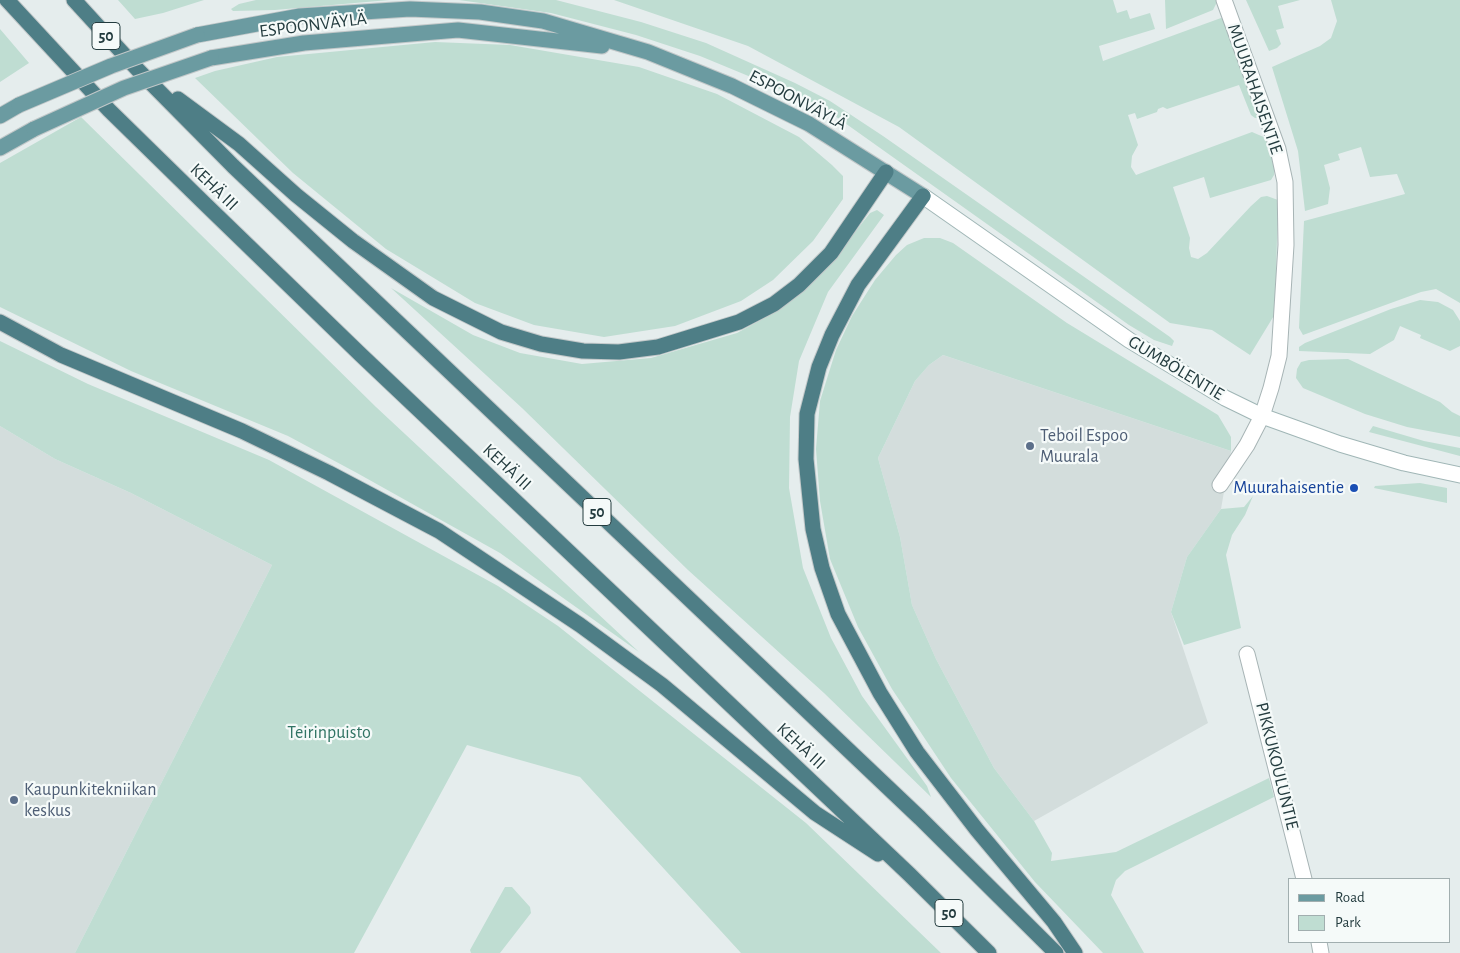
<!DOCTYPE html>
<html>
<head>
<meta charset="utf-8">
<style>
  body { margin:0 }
  #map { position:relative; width:1460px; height:953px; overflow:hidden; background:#e5eded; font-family:"Alegreya Sans",sans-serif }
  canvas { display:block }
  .legend { position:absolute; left:1288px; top:878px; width:162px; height:65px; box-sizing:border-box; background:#f5faf9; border:1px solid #a1aeaf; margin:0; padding:6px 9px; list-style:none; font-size:15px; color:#243c3f }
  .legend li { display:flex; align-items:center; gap:10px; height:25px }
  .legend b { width:25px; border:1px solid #a1aeaf }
</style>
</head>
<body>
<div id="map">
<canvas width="1460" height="953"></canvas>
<ul class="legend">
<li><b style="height:6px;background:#6b9ba1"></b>Road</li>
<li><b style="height:14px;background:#bfddd2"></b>Park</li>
</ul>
</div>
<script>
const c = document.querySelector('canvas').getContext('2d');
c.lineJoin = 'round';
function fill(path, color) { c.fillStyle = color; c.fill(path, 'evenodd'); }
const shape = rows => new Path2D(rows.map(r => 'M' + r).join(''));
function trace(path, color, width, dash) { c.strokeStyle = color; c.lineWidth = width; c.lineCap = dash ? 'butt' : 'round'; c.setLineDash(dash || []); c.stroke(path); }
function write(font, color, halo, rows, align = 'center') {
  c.font = font + ' "Alegreya Sans",sans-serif'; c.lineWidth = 4.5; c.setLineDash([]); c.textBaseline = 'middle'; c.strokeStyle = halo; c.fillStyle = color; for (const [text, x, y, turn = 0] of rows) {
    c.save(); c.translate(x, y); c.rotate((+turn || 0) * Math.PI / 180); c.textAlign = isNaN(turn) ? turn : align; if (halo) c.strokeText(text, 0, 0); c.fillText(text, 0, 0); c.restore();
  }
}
const built = shape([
  [943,355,1231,451,1221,509,1187,557,1171,612,1208,723,1034,821,994,768,936,659,912,605,900,537,878,458,915,381,929,365],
  [0,426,55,459,131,493,272,565,75,953,0,953]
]);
const green = shape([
  [118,0,204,0,163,13,135,19],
  [256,0,389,0,275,10,233,11,231,9,239,4],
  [459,0,556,0,641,22,706,43,795,83,830,101,883,136,1170,337,1174,341,1172,346,1154,340,1129,325,821,106,700,56,636,35,551,13],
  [614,0,1113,0,1117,13,1127,10,1130,19,1150,13,1155,29,1099,46,1103,61,1221,18,1225,20,1260,118,1255,118,1251,115,1239,85,1167,109,1163,107,1158,109,1157,112,1137,119,1135,113,1128,115,1138,145,1132,156,1131,167,1136,175,1252,132,1266,138,1274,162,1274,175,1271,180,1210,198,1204,177,1173,187,1190,238,1189,248,1191,257,1198,259,1207,253,1251,206,1261,197,1267,196,1278,200,1275,314,1250,355,1212,330,1170,323,899,127,748,46],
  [1165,0,1216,0,1217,2,1213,10,1166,29],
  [1246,0,1300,0,1278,6,1284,28,1276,30,1281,44,1277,48,1269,51],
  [1331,0,1460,0,1460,303,1436,289,1421,292,1303,335,1299,328,1304,221,1405,194,1397,174,1370,177,1361,147,1338,154,1340,160,1324,165,1330,188,1328,204,1305,211,1298,151,1272,67,1320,46,1331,38,1337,21],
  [0,29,29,63,0,82],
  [435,42,510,45,639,67,717,94,799,137,832,165,843,176,843,199,813,241,773,280,741,301,675,326,604,337,534,325,475,303,386,249,293,173,195,78,215,71,277,57],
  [81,117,376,407,639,652,500,553,357,473,288,436,131,371,0,307,0,163],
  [877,210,884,215,828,292,799,361,790,417,789,488,803,568,831,638,862,696,927,786,931,797,824,693,688,570,522,408,391,288,473,335,520,353,582,364,651,358,737,333,781,309,832,261,870,213],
  [924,238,940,238,953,243,1067,323,1218,415,1231,437,1231,451,943,355,929,365,915,381,878,458,900,537,912,605,936,659,994,768,1034,821,1052,853,1051,861,1116,852,1269,778,1274,797,1125,871,1116,880,1111,895,1144,953,1103,953,1035,882,951,778,892,689,858,627,830,559,820,501,816,449,820,401,836,350,852,316,875,280,896,255,907,245],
  [1420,300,1438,302,1453,310,1460,321,1460,346,1450,351,1420,338,1421,335,1400,326,1394,340,1370,354,1299,351,1299,347,1305,343,1391,309],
  [0,341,88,384,269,460,498,586,558,626,806,823,941,953,741,953,580,777,467,745,354,953,75,953,272,565,131,493,55,459,0,426],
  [1348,359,1440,402,1452,412,1460,416,1460,437,1407,427,1365,414,1303,388,1296,378,1297,369,1301,362,1309,360],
  [1373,426,1424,441,1460,448,1460,456,1369,432],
  [1420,483,1447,488,1447,503,1374,488,1375,486],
  [1253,496,1245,515,1232,535,1226,555,1241,628,1184,645,1171,612,1187,557,1221,509,1244,507],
  [505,887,512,887,530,907,531,913,500,953,471,953,470,950]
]);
const minor = shape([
  [1220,485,1247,445,1262,416,1271,388,1279,356,1286,245,1285,182,1278,149,1224,0],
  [1247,654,1304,879],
  [1319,942,1321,953]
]);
const secondary = shape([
  [923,196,1129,340,1225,398,1262,416,1340,444,1404,463,1460,475]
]);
const primary = shape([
  [197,35,300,16,410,9,480,12,543,21,648,52,732,86,809,124,923,196],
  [211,58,304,43,458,30,602,46],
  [0,116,19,105],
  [0,148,34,129]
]);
const trunk = shape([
  [7,0,109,110,203,202,361,355,909,874,989,953],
  [74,0,139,71,233,166,920,818,1056,953],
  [178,99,239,144,296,195,353,241,433,298,501,332,541,344,583,351,619,352,658,347,739,322,774,304,799,285,831,253,886,172],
  [923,196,858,285,832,335,819,367,807,414,806,459,813,529,822,568,838,614,880,693,917,752,977,830,1054,922,1075,953],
  [0,322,61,355,242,431,329,473,439,531,580,625,662,685,815,813,878,854]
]);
const primaryBridge = shape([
  [19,105,111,66,197,35],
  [34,129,124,88,211,58]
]);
const markers = [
  [1030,446,5,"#5c6f8a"],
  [1354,488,5,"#1a4fb4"],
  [14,800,5,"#5c6f8a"]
];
const shields = [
  [106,36,28],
  [597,512,28],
  [949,913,28]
];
const shieldNames = [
  ["50",106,36],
  ["50",597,512],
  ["50",949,913]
];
const streetNames = [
  ["ESPOONVÄYLÄ",313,25,-7],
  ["MUURAHAISENTIE",1255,89,71],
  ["ESPOONVÄYLÄ",798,100,28],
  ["KEHÄ III",214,187,44],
  ["GUMBÖLENTIE",1176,368,31],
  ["KEHÄ III",507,467,43],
  ["KEHÄ III",801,746,43],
  ["PIKKUKOULUNTIE",1277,766,76]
];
const serviceNames = [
  ["Teboil Espoo",1040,436],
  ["Muurala",1040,457],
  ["Kaupunkitekniikan",24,790],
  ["keskus",24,811]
];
const transitNames = [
  ["Muurahaisentie",1344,488]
];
const parkNames = [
  ["Teirinpuisto",329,733]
];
fill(built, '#d3dddc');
fill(green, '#bfddd2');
trace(minor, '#a7b4b5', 17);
trace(secondary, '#a0b6b6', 17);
trace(primary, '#c2c8c9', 17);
trace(trunk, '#c2c8c9', 17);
trace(minor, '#fff', 15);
trace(secondary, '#fff', 15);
trace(primary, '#6b9ba1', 15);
trace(trunk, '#4e7e86', 15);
trace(primaryBridge, '#c2c8c9', 17, []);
trace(primaryBridge, '#6b9ba1', 15);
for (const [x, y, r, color] of markers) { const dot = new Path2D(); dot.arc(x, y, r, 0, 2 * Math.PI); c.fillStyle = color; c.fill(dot); trace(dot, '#f5faf9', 2); }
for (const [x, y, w] of shields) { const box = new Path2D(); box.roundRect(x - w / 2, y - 13.5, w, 27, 4); c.fillStyle = '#f5faf9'; c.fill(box); trace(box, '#243c3f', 1); }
write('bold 16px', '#243c3f', null, shieldNames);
write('18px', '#243c3f', '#f5faf9', streetNames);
write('18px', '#4e5e75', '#f5faf9', serviceNames, 'left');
write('18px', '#164399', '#f5faf9', transitNames, 'right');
write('18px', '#307464', '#f5faf9', parkNames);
</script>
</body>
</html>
